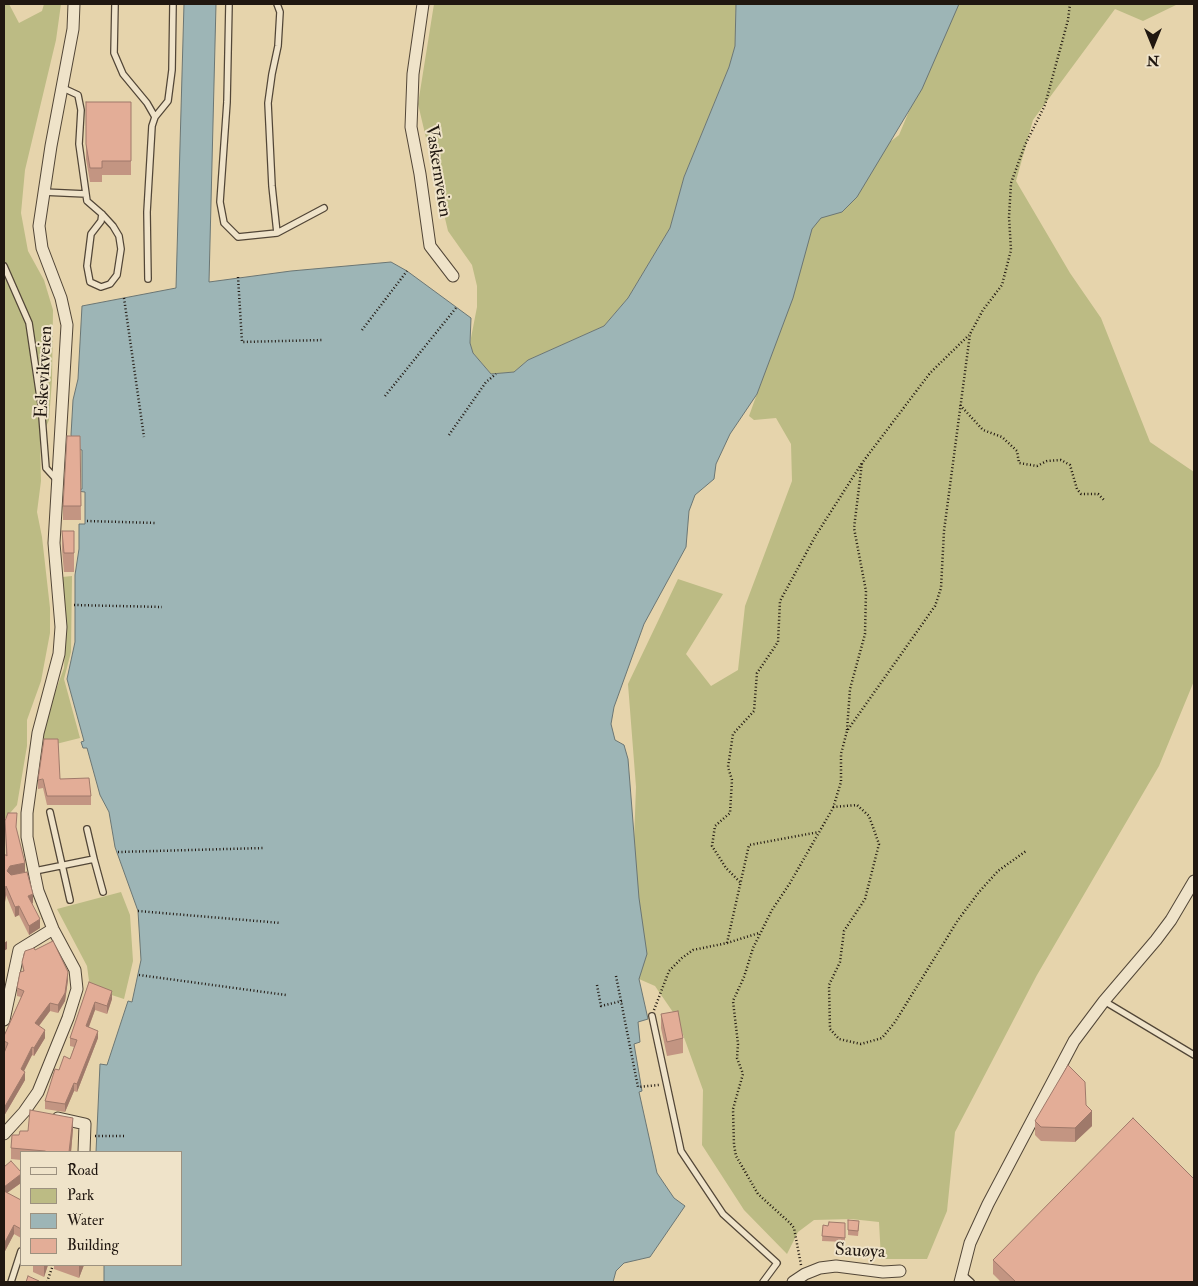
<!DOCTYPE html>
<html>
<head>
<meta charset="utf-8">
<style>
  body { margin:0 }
  #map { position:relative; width:1198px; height:1286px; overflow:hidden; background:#e6d4ac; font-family:"IM FELL Double Pica",serif }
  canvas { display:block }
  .frame { position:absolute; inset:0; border:5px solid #201710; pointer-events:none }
  .legend { position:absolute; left:20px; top:1151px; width:162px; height:115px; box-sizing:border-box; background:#efe3c9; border:1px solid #9c917f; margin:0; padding:6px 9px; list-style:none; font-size:15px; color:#201710 }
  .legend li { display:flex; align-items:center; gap:10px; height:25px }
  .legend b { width:25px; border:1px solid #9c917f }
  .north { position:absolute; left:1128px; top:20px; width:50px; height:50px; -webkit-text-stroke:4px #efe3c9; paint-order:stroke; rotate:180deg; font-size:14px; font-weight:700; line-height:20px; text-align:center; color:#201710 }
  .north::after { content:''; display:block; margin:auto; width:18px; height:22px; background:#201710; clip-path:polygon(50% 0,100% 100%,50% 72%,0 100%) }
</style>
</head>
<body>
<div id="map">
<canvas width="1198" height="1286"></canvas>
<div class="frame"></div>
<ul class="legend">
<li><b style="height:6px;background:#efe3c9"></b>Road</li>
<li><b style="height:14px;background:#bcbb84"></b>Park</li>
<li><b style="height:14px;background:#9db5b6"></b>Water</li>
<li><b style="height:14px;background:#e3ad97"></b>Building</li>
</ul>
<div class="north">N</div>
</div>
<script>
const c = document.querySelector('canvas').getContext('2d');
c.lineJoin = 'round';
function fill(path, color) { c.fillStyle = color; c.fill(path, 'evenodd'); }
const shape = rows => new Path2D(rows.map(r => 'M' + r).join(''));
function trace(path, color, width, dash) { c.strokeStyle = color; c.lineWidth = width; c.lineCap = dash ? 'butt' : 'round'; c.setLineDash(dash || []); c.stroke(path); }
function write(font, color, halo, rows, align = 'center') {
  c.font = font + ' "IM FELL Double Pica",serif'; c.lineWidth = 4; c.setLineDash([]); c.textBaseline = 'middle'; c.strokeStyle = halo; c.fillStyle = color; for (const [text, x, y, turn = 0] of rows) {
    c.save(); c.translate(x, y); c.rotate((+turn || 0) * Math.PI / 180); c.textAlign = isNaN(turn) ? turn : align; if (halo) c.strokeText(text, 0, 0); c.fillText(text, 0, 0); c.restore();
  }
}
const green = shape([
  [4,4,9,4,19,23,42,11,44,4,61,4,56,40,25,170,21,213,28,251,44,280,53,310,52,380,49,420,40,441,41,481,37,512,42,537,50,608,50,633,41,681,27,720,27,746,17,805,4,820],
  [434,4,736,4,735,46,729,67,684,177,670,228,628,298,604,326,528,360,514,372,491,374,473,353,470,343,477,307,477,286,472,265,448,231,418,104],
  [954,4,1178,4,1143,21,1115,9,1033,120,1016,181,1070,273,1101,318,1150,442,1194,472,1194,681,1159,766,1037,975,955,1132,947,1211,927,1259,881,1259,879,1222,851,1219,814,1220,798,1232,787,1254,744,1210,702,1145,703,1090,677,1018,655,986,639,979,634,841,636,787,628,684,678,579,723,594,686,654,711,686,738,670,745,606,792,481,791,444,776,418,754,420,749,416,798,279,790,220,899,135],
  [72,576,71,652,64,679,80,738,40,748,49,709,64,668,66,623,62,577],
  [121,892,130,915,133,961,124,999,90,988,87,966,57,909]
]);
const water = shape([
  [184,4,216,4,209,282,291,271,391,262,407,271,471,318,470,343,473,353,491,374,514,372,528,360,604,326,628,298,670,228,684,177,729,67,735,46,736,4,959,4,922,89,857,197,842,212,821,218,812,229,793,298,757,394,730,434,716,464,714,479,695,495,689,511,686,547,644,624,614,707,611,724,615,740,624,745,628,759,639,898,647,954,639,979,648,1019,638,1022,640,1042,634,1044,642,1091,639,1092,657,1173,674,1198,685,1206,650,1257,624,1263,616,1271,613,1282,104,1282,104,1265,181,1265,181,1152,96,1152,100,1064,107,1065,128,1001,132,1002,141,960,138,911,115,847,109,812,100,795,87,748,83,748,81,742,84,741,67,679,75,642,75,575,79,549,79,524,85,524,85,492,76,491,82,489,82,450,75,448,71,435,73,400,78,379,82,306,176,288,184,4]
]);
const path = shape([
  [238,277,242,342,323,340],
  [124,298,144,437],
  [362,330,407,271],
  [385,396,456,308],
  [960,405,983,430,1002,437,1017,451,1019,463,1037,466,1047,461,1061,460,1070,465,1077,489,1081,494,1098,494,1104,500],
  [449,435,486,382,496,374],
  [87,521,157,523],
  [74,605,162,607],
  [847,730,850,689,865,634,866,591,854,528,862,463,930,373,969,335],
  [833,807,857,805,869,816,879,844,865,899,844,931,840,962,829,985,830,1029,839,1039,861,1044,882,1038,895,1022,958,920,979,892,998,871,1026,851],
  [118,852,264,848],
  [740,882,726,868,712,846,715,826,730,813,732,780,728,767,733,734,754,711,757,673,778,642,780,601,816,535,862,463],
  [138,911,281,923],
  [727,943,759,933],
  [139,975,286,995],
  [616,976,638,1087,659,1085],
  [597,985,601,1006,622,1001],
  [654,1010,669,971,682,958,693,950,727,943,749,845,819,832],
  [95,1136,124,1136],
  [801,1265,794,1228,790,1223,758,1194,736,1156,734,1145,733,1109,743,1074,737,1058,738,1044,733,1001,744,977,753,948,772,910,790,883,833,808,841,782,841,754,847,731,935,606,941,588,944,531,970,334,983,310,1002,285,1011,250,1009,217,1011,183,1025,145,1045,105,1068,20,1070,4],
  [47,1282,53,1265]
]);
const service = shape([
  [115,4,114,53,123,74,147,103,155,117],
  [229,4,227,102,220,202,224,223,238,237,277,233,324,208],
  [277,4,280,12,278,46,272,74,268,103,272,186,277,233],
  [63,88,78,95,81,110,79,144,87,201,102,214,113,226,119,236,121,249,117,275,110,284,101,287,90,282,87,266,91,234,101,221,102,214],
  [43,192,86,194],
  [4,266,29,323,41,404,46,468,56,479],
  [148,279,147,212,152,126,155,117,168,101,172,70,173,4],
  [50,812,70,900],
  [87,829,94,859],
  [35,871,94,859,103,892],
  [1104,1001,1194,1055],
  [652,1016,681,1151,723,1214,777,1263,763,1282],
  [961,1273,971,1282],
  [11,1282,21,1251]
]);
const minor = shape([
  [423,4,413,74,411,127,420,174,430,246,453,276],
  [4,1020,19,950,53,929],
  [58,1118,85,1124,84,1152],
  [4,1134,24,1112,38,1092,68,1018,77,989,75,970,53,929,38,891,27,837,27,813,38,733,59,654,61,627,54,543,67,325,61,298,42,248,39,226,51,146,73,29,74,4],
  [793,1282,805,1274,820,1268,836,1266,883,1272,900,1271],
  [960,1282,970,1243,988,1204,1074,1041,1104,1001,1156,940,1171,920,1194,881]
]);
const wall = shape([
  [86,102,131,102,131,175,102,175,102,182,90,182,86,159],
  [80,436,81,520,63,520,63,506],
  [62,531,74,531,74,572,64,572,62,550],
  [60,779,91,796,91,805,47,805,43,788,38,789,38,780],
  [5,821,16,828,25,872,13,875,33,903,32,904,40,928,29,935,19,915,15,917,6,895,4,909,6,856],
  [35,950,68,980,65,1001,58,1013,50,1011,39,1026,45,1038,34,1056,32,1055,24,1071,25,1080,4,1116,4,1053,5,1050,4,1049,4,1036,21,997,17,996,17,988,23,971,22,962],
  [89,982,112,999,107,1014,95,1010,89,1027,98,1038,77,1092,74,1091,65,1112,45,1109,45,1101,59,1070,70,1059,74,1047,70,1046,70,1038],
  [661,1014,683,1038,683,1053,667,1056,661,1028],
  [1086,1105,1092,1126,1075,1142,1041,1141,1035,1135,1035,1121],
  [73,1129,71,1152,21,1152,21,1160,11,1159,11,1148,19,1135,28,1131],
  [4,1167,21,1172,21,1183,7,1193,21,1200,21,1238,14,1234,4,1253],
  [845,1223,845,1242,822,1241,823,1225,828,1226],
  [859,1226,858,1236,848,1235,848,1230],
  [993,1260,1194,1282,1001,1282,993,1274],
  [33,1265,48,1265,44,1277,33,1272],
  [54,1265,84,1265,79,1278,54,1269]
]);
const shadedWall = shape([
  [25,863,25,872,10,876,7,871,10,866],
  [6,886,6,895,4,909,4,899],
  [33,894,33,903,28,905,28,896],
  [19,906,19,915,15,917,15,907],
  [40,919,40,928,29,935,29,926],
  [7,941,7,949,4,951,4,943],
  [68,972,68,980,65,1001,58,1013,58,1005],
  [112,991,112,999,107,1014,107,1006],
  [95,1002,95,1010,86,1034,86,1026],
  [50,1003,50,1011,35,1031,35,1023],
  [45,1030,45,1038,34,1056,34,1048],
  [98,1031,98,1038,77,1092,77,1084],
  [32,1047,32,1055,21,1077,21,1069],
  [25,1072,25,1080,4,1116,4,1108],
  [74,1083,74,1091,65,1112,65,1104],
  [1092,1111,1092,1126,1075,1142,1075,1128],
  [73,1118,73,1129,71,1152,69,1152],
  [21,1174,21,1183,4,1195,4,1187],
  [14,1225,14,1234,4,1253,4,1244],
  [44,1265,48,1265,44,1277],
  [79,1265,84,1265,79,1278]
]);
const building = shape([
  [86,102,131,102,131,161,102,161,102,168,90,168,86,144,86,102],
  [67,436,80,436,81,506,63,506,67,436],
  [62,531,74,531,74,553,64,553,62,531],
  [44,739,58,739,60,779,89,778,91,796,47,796,43,779,38,780,44,739],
  [8,813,17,813,16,827,25,863,10,866,7,871,11,875,27,872,33,894,28,896,40,919,29,926,19,906,15,907,6,886,4,899,4,854,7,856,5,821,8,813],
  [53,941,68,972,65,993,58,1005,50,1003,35,1023,45,1030,34,1048,32,1047,21,1069,25,1072,4,1108,4,1053,8,1043,4,1041,4,1036,24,991,17,988,20,972,24,971,22,962,25,951,34,948,35,950,53,941],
  [89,982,112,991,107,1006,95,1002,86,1026,98,1031,77,1084,74,1083,65,1104,45,1101,55,1069,59,1070,64,1056,70,1059,77,1040,70,1038,89,982],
  [678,1011,683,1038,667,1042,661,1014,678,1011],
  [1068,1065,1085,1082,1086,1105,1092,1111,1075,1128,1041,1127,1035,1121,1068,1065],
  [30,1110,73,1118,69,1152,47,1152,45,1151,11,1148,12,1135,19,1135,20,1131,28,1131,30,1110],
  [1133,1118,1194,1179,1194,1282,1016,1282,993,1260,1133,1118],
  [11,1161,21,1172,21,1174,4,1187,4,1167,11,1161],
  [4,1191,21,1200,21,1229,14,1225,4,1244,4,1191],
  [848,1220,859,1221,858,1231,848,1230,848,1220],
  [829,1222,845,1223,845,1238,822,1236,823,1225,828,1226,829,1222],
  [28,1276,39,1281,38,1282,26,1282,28,1276]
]);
const streetNames = [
  ["Vaskernveien",437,171,81],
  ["Eskevikveien",45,372,-87],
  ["Sauøya",860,1252,3]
];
fill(green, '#bcbb84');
fill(water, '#9db5b6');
trace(water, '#6b7674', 1);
trace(service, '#524637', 8);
trace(minor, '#524637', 13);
trace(path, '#201710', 2.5, [1, 2.5]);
trace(service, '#efe3c9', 5.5);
trace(minor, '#efe3c9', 11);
fill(wall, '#c39582');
fill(shadedWall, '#9f796a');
fill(building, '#e3ad97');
trace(building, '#9f796a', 1);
write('18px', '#201710', '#efe3c9', streetNames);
</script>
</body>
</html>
